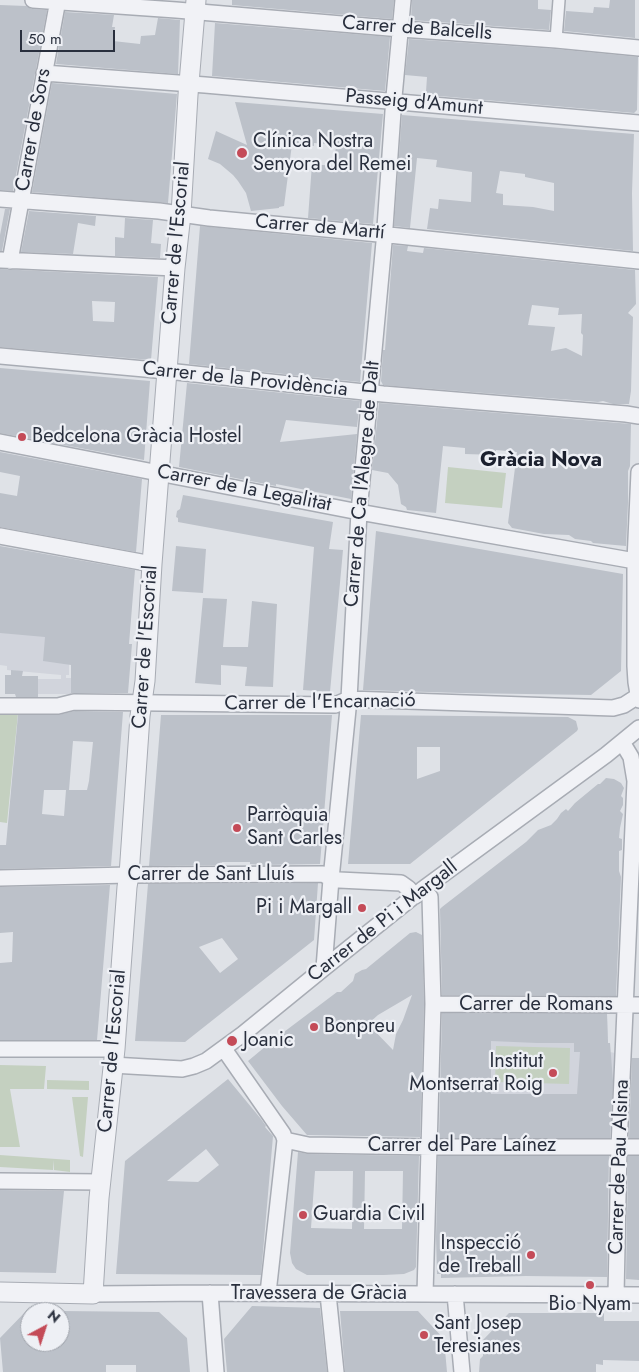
<!DOCTYPE html>
<html>
<head>
<meta charset="utf-8">
<style>
  body { margin:0 }
  #map { position:relative; width:639px; height:1372px; overflow:hidden; background:#dfe2e7; font-family:Jost,sans-serif }
  canvas { display:block }
  .north { position:absolute; left:20px; top:1302px; width:50px; height:50px; box-sizing:border-box; background:#eef0f5; border:1px solid #9fa3ab; border-radius:50%; rotate:40deg; font-size:14px; font-weight:700; line-height:20px; text-align:center; color:#292f3d }
  .north::after { content:''; display:block; margin:auto; width:18px; height:22px; background:#c44b58; clip-path:polygon(50% 0,100% 100%,50% 72%,0 100%) }
  .scale { position:absolute; left:20px; top:30px; width:95px; height:22px; box-sizing:border-box; border:2px solid #292f3d; border-top:0; padding-left:6px; font-size:15px; line-height:18px; white-space:nowrap; color:#292f3d; -webkit-text-stroke:4px #eef0f5; paint-order:stroke }
</style>
</head>
<body>
<div id="map">
<canvas width="639" height="1372"></canvas>
<div class="north">N</div>
<div class="scale">50 m</div>
</div>
<script>
const c = document.querySelector('canvas').getContext('2d');
c.lineJoin = 'round';
function fill(path, color) { c.fillStyle = color; c.fill(path, 'evenodd'); }
const shape = rows => new Path2D(rows.map(r => 'M' + r).join(''));
function trace(path, color, width, dash) { c.strokeStyle = color; c.lineWidth = width; c.lineCap = dash ? 'butt' : 'round'; c.setLineDash(dash || []); c.stroke(path); }
function write(font, color, halo, rows, align = 'center') {
  c.font = font + ' Jost,sans-serif'; c.lineWidth = 4.5; c.setLineDash([]); c.textBaseline = 'middle'; c.strokeStyle = halo; c.fillStyle = color; for (const [text, x, y, turn = 0] of rows) {
    c.save(); c.translate(x, y); c.rotate((+turn || 0) * Math.PI / 180); c.textAlign = isNaN(turn) ? turn : align; if (halo) c.strokeText(text, 0, 0); c.fillText(text, 0, 0); c.restore();
  }
}
const built = shape([
  [0,604,68,609,64,664,69,664,69,675,66,675,66,678,71,678,71,694,38,694,38,679,61,679,61,675,7,670,7,666,0,665],
  [491,1011,607,1013,608,1043,610,1043,610,1052,615,1053,615,1095,491,1094]
]);
const green = shape([
  [448,467,506,473,502,508,445,503],
  [0,713,18,713,7,823,0,822],
  [496,1046,570,1048,569,1084,495,1082],
  [0,1065,46,1066,44,1089,10,1089,20,1147,0,1147],
  [47,1080,89,1081,89,1090,47,1089],
  [72,1097,88,1097,83,1157,80,1156],
  [0,1155,70,1160,70,1172,54,1170,53,1160,53,1170,0,1167]
]);
const building = shape([
  [232,0,394,0,392,19,232,5],
  [412,0,538,0,538,9,551,10,549,30,411,20],
  [610,0,635,0,635,38,564,31,566,11,593,13,594,7,609,8],
  [0,5,26,6,32,9,47,10,13,191,0,190],
  [65,12,114,15,112,27,115,27,113,41,140,44,141,36,155,35,158,18,180,20,178,74,56,64],
  [215,23,390,37,385,91,212,76],
  [409,39,555,49,638,57,637,110,634,113,428,95,426,92,427,77,405,75],
  [52,83,177,94,168,203,32,192],
  [235,102,383,114,373,224,308,218,312,164,334,166,336,145,314,143,314,146,292,144,284,206,279,207,279,208,251,211,246,193,238,181,233,175,220,164,208,159,216,131,247,145],
  [402,115,634,134,632,193,633,251,427,229,430,208,438,209,439,199,471,202,472,172,436,167,437,160,417,158,410,228,394,226],
  [500,171,525,174,525,177,554,183,554,211,533,207,503,205,503,194,496,193],
  [5,209,10,209,2,251,0,251,0,235],
  [29,211,96,216,95,226,78,223,73,254,21,252],
  [125,218,153,220,151,243,161,244,160,258,115,256,115,237,124,238],
  [200,226,372,243,360,382,189,364],
  [393,245,408,246,407,251,423,253,424,248,635,270,636,304,628,313,633,317,631,391,629,404,613,404,603,401,598,402,383,385,381,381,383,350,385,350],
  [532,305,559,308,558,315,582,314,581,333,583,335,582,356,566,348,551,351,555,327,528,325],
  [0,269,158,277,151,360,0,347],
  [92,301,115,302,114,322,93,321],
  [0,368,150,381,144,460,0,433],
  [187,383,360,401,357,427,286,420,280,442,357,434,351,499,276,484,276,486,179,467],
  [379,403,631,424,630,466,628,471,628,503,626,546,593,543,591,541,575,539,569,535,544,534,512,528,508,523,517,452,496,450,496,455,465,454,465,448,443,446,436,513,407,510,406,507,401,504,398,485,388,473,372,470],
  [0,452,142,479,136,552,0,527,0,493,17,496,20,476,0,472],
  [183,495,333,522,329,549,343,550,330,692,303,690,314,547,178,522,178,518,176,517,177,511,180,509],
  [376,531,623,574,621,671,591,695,461,693,363,690],
  [0,546,135,570,129,644,132,644,128,693,71,693,71,665,43,661,45,637,0,633],
  [176,546,206,549,203,593,172,591],
  [203,598,227,599,223,647,248,647,252,601,277,604,273,687,245,686,247,667,221,665,221,685,195,683],
  [11,670,23,671,22,676,38,676,38,697,16,697,15,694,5,694,5,675,11,675],
  [75,711,123,712,111,866,0,869,0,845,6,845,18,715,58,715],
  [73,741,93,742,89,781,87,790,69,790],
  [44,790,66,790,64,816,42,814],
  [161,715,332,715,320,864,262,865,250,864,250,862,222,862,221,865,149,866],
  [361,715,568,717,576,721,578,729,577,731,410,864,348,864],
  [417,747,440,747,440,771,417,779],
  [606,778,614,779,621,783,624,788,621,796,623,798,623,805,620,811,623,814,620,828,619,838,622,839,622,850,619,851,619,871,621,877,616,996,442,995,440,909,442,907,526,842,538,830,551,825,557,819,561,813,566,809,568,811,575,803,598,784,600,784],
  [318,883,314,940,185,1042,135,1041,148,884],
  [222,938,238,959,220,973,199,947],
  [110,885,97,1040,0,1040,0,963,12,962,13,932,0,933,0,887],
  [416,932,422,935,424,1004,420,1137,307,1135,282,1106,248,1061,272,1041,337,992,341,992,353,981,355,974,362,970,366,969,410,933],
  [412,995,403,1020,396,1034,393,1050,368,1024,378,1015],
  [442,1013,607,1014,608,1043,610,1043,613,1081,610,1138,439,1138],
  [491,1041,537,1043,574,1043,574,1052,580,1052,577,1094,491,1094],
  [632,1058,639,1058,639,1138,629,1138],
  [228,1079,261,1119,266,1126,265,1127,273,1136,261,1275,116,1274,125,1161],
  [206,1149,219,1165,198,1182,167,1181],
  [298,1152,308,1154,419,1156,416,1267,414,1270,404,1274,384,1275,307,1275,296,1269,292,1263,290,1253],
  [315,1171,353,1171,352,1229,311,1228],
  [365,1171,403,1171,402,1229,364,1229],
  [438,1156,609,1156,607,1277,526,1276,441,1278,441,1274,437,1274,436,1237],
  [628,1156,639,1156,639,1280,626,1279],
  [0,1190,64,1191,56,1273,0,1272],
  [252,1306,320,1308,327,1372,227,1372,224,1339],
  [30,1307,30,1342,60,1342,60,1311,159,1312,187,1338,190,1372,136,1372,136,1365,106,1365,106,1372,3,1372,0,1338],
  [340,1311,418,1311,444,1339,447,1372,345,1372],
  [509,1313,604,1313,604,1321,639,1321,639,1361,603,1360,603,1365,596,1364,596,1372,479,1372,480,1359,483,1356,483,1340]
]);
const pedestrian = shape([
  [556,40,559,0]
]);
const minor = shape([
  [33,0,176,10,401,29,556,40,639,48],
  [44,73,205,85,639,123],
  [0,199,159,211,209,218,389,235,639,261],
  [1,260,175,268],
  [10,261,58,0],
  [0,356,167,371,383,394,626,414,639,416],
  [0,442,359,512,635,561],
  [639,472,635,561,635,666,636,682,639,700],
  [0,536,152,564],
  [0,706,58,706,74,702,335,705,349,699,613,708,624,705,638,696],
  [0,878,129,875,323,874,331,879],
  [339,880,401,883,408,888,415,896],
  [423,889,430,897,433,1004,425,1294],
  [324,968,331,879,349,699,359,512,384,242,394,97,403,0],
  [433,1004,639,1005],
  [0,1049,115,1049],
  [224,1049,283,1134,285,1140,268,1293],
  [112,1065,182,1069,194,1066,206,1061,243,1034,324,968,423,889,606,755,639,728],
  [285,1140,308,1145,433,1147,639,1147],
  [0,1181,101,1182],
  [210,1293,216,1372],
  [93,1294,210,1293,639,1295],
  [328,1294,336,1372],
  [455,1294,462,1372],
  [616,1295,619,1147,635,781,631,757,622,742]
]);
const tertiary = shape([
  [0,1292,93,1294,99,1198,115,1049,127,887,129,875,140,716,145,681,152,564,175,268,181,214,188,95,196,0]
]);
const markers = [
  [242,153,6,"#c44b58"],
  [22,437,5,"#c44b58"],
  [237,828,5,"#c44b58"],
  [362,908,5,"#c44b58"],
  [314,1027,5,"#c44b58"],
  [232,1041,6,"#c44b58"],
  [553,1073,5,"#c44b58"],
  [303,1215,5,"#c44b58"],
  [531,1255,5,"#c44b58"],
  [590,1285,5,"#c44b58"],
  [424,1335,5,"#c44b58"]
];
const streetNames = [
  ["Carrer de Balcells",417,29,4],
  ["Passeig d'Amunt",414,103,5],
  ["Carrer de Sors",34,130,-80],
  ["Carrer de Martí",320,228,5],
  ["Carrer de l'Escorial",177,243,-85],
  ["Carrer de la Providència",245,380,6],
  ["Carrer de Ca l'Alegre de Dalt",363,484,-85],
  ["Carrer de la Legalitat",244,489,11],
  ["Carrer de l'Escorial",146,647,-86],
  ["Carrer de l'Encarnació",320,703,-1],
  ["Carrer de Sant Lluís",211,875],
  ["Carrer de Pi i Margall",383,922,-38],
  ["Carrer de Romans",536,1005],
  ["Carrer de l'Escorial",113,1051,-85],
  ["Carrer del Pare Laínez",462,1146],
  ["Carrer de Pau Alsina",620,1167,-88],
  ["Travessera de Gràcia",319,1294]
];
const poiNames = [
  ["Clínica Nostra",253,142],
  ["Senyora del Remei",253,165],
  ["Bedcelona Gràcia Hostel",32,437],
  ["Parròquia",247,816],
  ["Sant Carles",247,839],
  ["Pi i Margall",352,908,"right"],
  ["Bonpreu",324,1027],
  ["Joanic",243,1041],
  ["Institut",543,1062,"right"],
  ["Montserrat Roig",543,1085,"right"],
  ["Guardia Civil",313,1215],
  ["Inspecció",521,1244,"right"],
  ["de Treball",521,1267,"right"],
  ["Bio Nyam",590,1305,"center"],
  ["Sant Josep",434,1324],
  ["Teresianes",434,1347]
];
const neighbourhoodNames = [
  ["Gràcia Nova",541,461]
];
fill(built, '#d1d4dc');
fill(green, '#c4d0c0');
fill(building, '#bcc1c9');
trace(pedestrian, '#a8acb4', 14);
trace(minor, '#a8acb4', 18);
trace(tertiary, '#a8acb4', 21);
trace(pedestrian, '#f1f2f6', 11);
trace(minor, '#f1f2f6', 15);
trace(tertiary, '#f1f2f6', 19);
for (const [x, y, r, color] of markers) { const dot = new Path2D(); dot.arc(x, y, r, 0, 2 * Math.PI); c.fillStyle = color; c.fill(dot); trace(dot, '#eef0f5', 2); }
write('20px', '#292f3d', '#eef0f5', streetNames);
write('20px', '#292f3d', '#eef0f5', poiNames, 'left');
write('bold 21px', '#1b202e', '#eef0f5', neighbourhoodNames);
</script>
</body>
</html>
